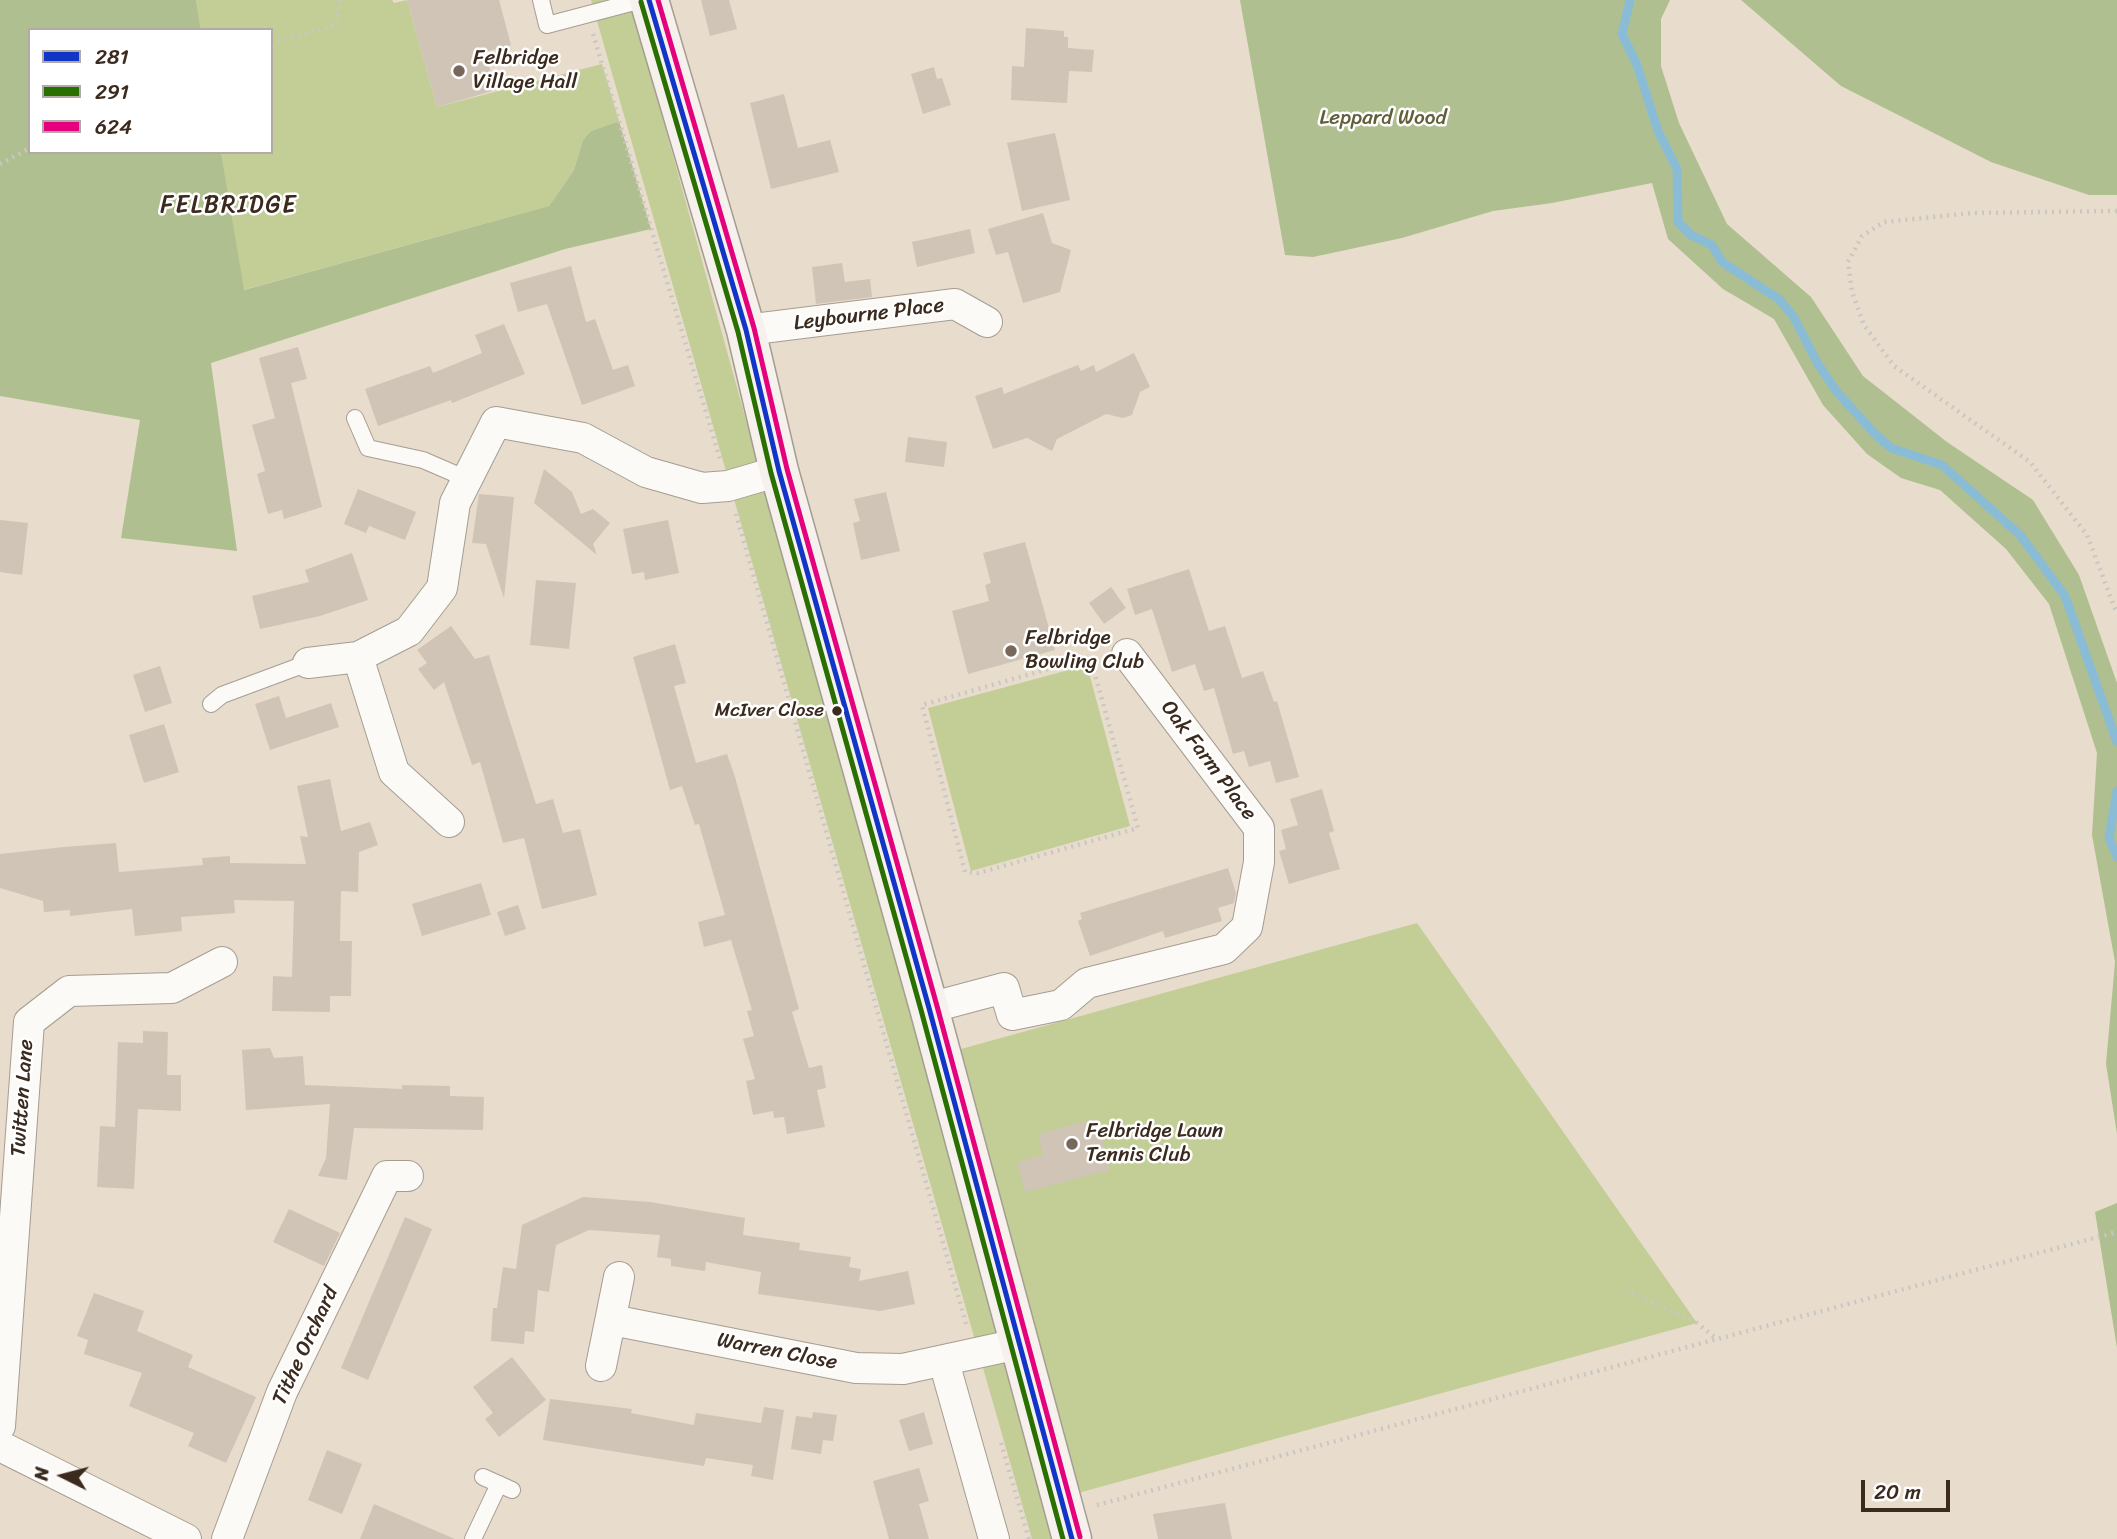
<!DOCTYPE html>
<html>
<head>
<meta charset="utf-8">
<style>
  body { margin:0 }
  #map { position:relative; width:2117px; height:1539px; overflow:hidden; background:#e8dccc; font-family:Sriracha,sans-serif }
  canvas { display:block }
  .legend { position:absolute; left:28px; top:28px; width:245px; height:126px; box-sizing:border-box; background:#fff; border:2px solid #b1aaa5; margin:0; padding:9px 12px; list-style:none; font-size:21px; color:#3b2a1e }
  .legend li { display:flex; align-items:center; gap:14px; height:35px }
  .legend b { width:35px; border:2px solid #b1aaa5 }
  .north { position:absolute; left:28px; top:1441px; width:70px; height:70px; -webkit-text-stroke:5px #fff; paint-order:stroke; rotate:276deg; font-size:19px; font-weight:700; line-height:28px; text-align:center; color:#3b2a1e }
  .north::after { content:''; display:block; margin:auto; width:24px; height:32px; background:#3b2a1e; clip-path:polygon(50% 0,100% 100%,50% 72%,0 100%) }
  .scale { position:absolute; left:1861px; top:1480px; width:89px; height:32px; box-sizing:border-box; border:4px solid #3b2a1e; border-top:0; padding-left:9px; font-size:21px; line-height:24px; white-space:nowrap; color:#3b2a1e; -webkit-text-stroke:5px #fff; paint-order:stroke }
</style>
</head>
<body>
<div id="map">
<canvas width="2117" height="1539"></canvas>
<ul class="legend">
<li><b style="height:9px;background:#1135c6"></b>281</li>
<li><b style="height:9px;background:#297000"></b>291</li>
<li><b style="height:9px;background:#e5007d"></b>624</li>
</ul>
<div class="north">N</div>
<div class="scale">20 m</div>
</div>
<script>
const c = document.querySelector('canvas').getContext('2d');
c.lineJoin = 'round';
function fill(path, color) { c.fillStyle = color; c.fill(path, 'evenodd'); }
const shape = rows => new Path2D(rows.map(r => 'M' + r).join(''));
function trace(path, color, width, dash) { c.strokeStyle = color; c.lineWidth = width; c.lineCap = dash ? 'butt' : 'round'; c.setLineDash(dash || []); c.stroke(path); }
function write(font, color, halo, rows, align = 'center') {
  c.font = font + ' Sriracha,sans-serif'; c.lineWidth = 5; c.setLineDash([]); c.textBaseline = 'middle'; c.strokeStyle = halo; c.fillStyle = color; for (const [text, x, y, turn = 0] of rows) {
    c.save(); c.translate(x, y); c.rotate((+turn || 0) * Math.PI / 180); c.textAlign = isNaN(turn) ? turn : align; if (halo) c.strokeText(text, 0, 0); c.fillText(text, 0, 0); c.restore();
  }
}
const green = shape([
  [196,0,392,0,394,3,407,0,437,107,602,64,619,121,591,131,583,140,574,170,549,206,243,290,221,152,271,152,271,30,201,30],
  [591,0,630,0,1055,1539,1032,1539],
  [1087,665,1130,826,971,871,928,708],
  [1417,923,1697,1323,1078,1493,961,1049]
]);
const forest = shape([
  [0,0,196,0,201,30,30,30,30,152,221,152,244,290,549,206,574,170,583,140,591,131,619,121,651,229,565,249,211,363,237,551,121,538,140,420,0,396],
  [1240,0,1670,0,1661,19,1661,66,1679,123,1727,224,1811,297,1863,376,1947,442,2033,500,2079,575,2117,683,2117,1134,2106,1064,2115,962,2092,835,2097,753,2049,604,2006,549,1940,490,1901,478,1867,454,1823,405,1774,319,1723,289,1668,239,1652,183,1552,203,1493,211,1402,238,1313,257,1285,255],
  [1741,0,2117,0,2117,195,2089,195,1991,162,1841,86],
  [2117,1203,2117,1348,2095,1212]
]);
const stream = shape([
  [1630,0,1622,34,1637,65,1658,131,1677,169,1678,222,1691,235,1712,245,1722,262,1780,300,1793,316,1818,364,1837,392,1875,434,1891,448,1942,465,2020,535,2065,596,2117,742],
  [2117,791,2109,838,2117,857]
]);
const building = shape([
  [407,0,499,0,511,45,485,52,496,90,437,107],
  [701,0,729,0,737,29,710,36],
  [1026,28,1064,31,1064,37,1068,37,1068,48,1094,50,1092,72,1069,71,1067,103,1011,100,1012,66,1024,67],
  [934,67,937,79,942,78,951,105,923,114,911,74],
  [784,94,798,148,830,140,839,172,771,189,750,103],
  [1055,133,1070,200,1022,211,1007,143],
  [1043,213,1052,243,1071,250,1060,292,1023,303,1008,252,996,255,988,229],
  [970,229,975,253,917,267,912,242],
  [842,263,845,282,870,279,872,297,816,304,812,267],
  [571,266,586,322,595,319,613,370,628,365,635,386,582,405,547,304,518,312,510,283],
  [504,324,525,374,452,403,451,400,378,426,365,389,430,366,433,373,482,353,475,335],
  [298,347,307,379,291,383,322,507,284,519,282,510,268,514,257,474,265,471,252,425,275,418,259,358],
  [1134,353,1150,387,1140,392,1132,415,1123,418,1106,414,1057,439,1052,451,1027,438,993,449,975,396,1002,387,1004,394,1078,365,1081,371,1094,365,1096,372],
  [908,437,947,442,944,467,905,462],
  [544,469,572,492,581,514,593,509,610,523,593,544,597,555,534,503],
  [358,489,416,512,405,540,369,526,366,533,344,524],
  [886,492,900,551,861,560,853,523,860,521,854,499],
  [479,494,514,497,504,598,486,544,472,543],
  [0,520,28,523,22,575,0,572],
  [668,520,679,573,645,580,644,572,632,574,623,529],
  [1025,542,1055,650,968,674,952,611,989,601,985,585,991,583,983,553],
  [352,553,368,600,320,616,260,629,252,596,309,582,305,570],
  [1189,569,1209,631,1225,626,1242,678,1263,671,1274,702,1277,701,1299,777,1276,783,1270,761,1249,767,1244,751,1233,754,1214,688,1204,691,1195,664,1172,672,1152,609,1135,615,1127,589],
  [536,580,576,583,569,649,530,645],
  [1111,587,1126,608,1104,624,1089,603],
  [451,626,475,659,489,655,536,804,553,799,563,833,580,829,597,895,542,909,524,838,503,843,480,762,472,765,444,682,434,690,418,669,427,663,417,650],
  [675,644,686,683,674,686,696,763,727,754,735,777,799,1009,792,1012,809,1068,822,1065,826,1088,817,1090,825,1127,787,1134,784,1117,774,1118,773,1111,753,1115,746,1081,755,1079,743,1039,754,1036,747,1011,752,1010,731,940,704,947,698,922,725,915,699,824,695,825,682,786,670,790,633,657],
  [160,666,172,703,145,712,133,675],
  [279,696,286,718,331,703,339,727,270,750,255,704],
  [164,724,179,772,144,783,129,735],
  [330,779,341,831,370,822,378,845,359,852,358,892,341,891,340,941,352,941,351,996,330,996,330,1012,272,1011,273,976,292,977,294,901,234,900,235,913,181,917,182,931,135,936,132,909,70,916,70,910,44,912,43,901,0,888,0,854,64,847,116,843,119,872,203,865,202,858,230,856,230,863,306,864,300,836,308,837,297,786],
  [1322,789,1334,831,1329,833,1340,869,1289,884,1279,851,1286,849,1281,830,1298,825,1290,799],
  [1228,868,1236,893,1234,903,1218,908,1222,921,1165,938,1163,931,1090,956,1078,921,1082,919,1080,913],
  [481,883,491,915,422,936,412,904],
  [518,905,526,929,505,936,497,912],
  [143,1031,168,1032,167,1075,181,1075,181,1111,138,1109,134,1189,97,1187,100,1126,115,1127,118,1042,143,1043],
  [270,1048,274,1058,303,1056,305,1085,402,1089,402,1085,450,1086,450,1096,484,1097,483,1130,354,1128,347,1180,318,1176,326,1158,330,1104,246,1110,242,1050],
  [1097,1118,1110,1170,1025,1192,1017,1162,1043,1155,1038,1134],
  [583,1197,650,1202,745,1218,743,1235,800,1243,799,1250,851,1257,849,1267,861,1269,859,1281,908,1271,915,1304,880,1311,758,1294,761,1272,706,1262,705,1271,671,1266,671,1259,657,1257,660,1235,589,1230,556,1245,549,1292,538,1290,534,1332,525,1331,524,1344,491,1341,493,1308,497,1308,503,1267,516,1269,522,1225],
  [289,1209,340,1233,324,1266,273,1242],
  [405,1217,432,1229,368,1380,341,1368],
  [94,1293,144,1311,137,1331,193,1355,188,1367,256,1397,226,1463,188,1446,194,1433,129,1406,142,1373,84,1354,88,1340,77,1336],
  [512,1357,546,1400,499,1437,485,1419,493,1413,473,1387],
  [550,1399,632,1409,631,1413,694,1425,696,1413,761,1423,764,1407,784,1410,773,1480,751,1476,753,1465,706,1458,704,1466,543,1440],
  [813,1412,837,1415,833,1441,823,1440,821,1454,791,1449,796,1416,812,1418],
  [924,1412,933,1444,909,1451,899,1420],
  [327,1450,362,1464,342,1514,308,1500],
  [919,1468,929,1501,919,1504,929,1539,889,1539,873,1481],
  [1225,1503,1232,1539,1158,1539,1153,1514],
  [374,1504,404,1517,455,1539,360,1539]
]);
const path = shape([
  [593,34,720,459],
  [271,43,336,25,340,0],
  [0,164,30,148],
  [2117,211,1972,213,1884,222,1862,236,1848,262,1852,292,1864,325,1894,366,2030,462,2087,535,2117,614],
  [736,514,967,1327],
  [1090,657,1138,828,978,873,965,872,922,705,1090,657],
  [1626,1290,1697,1323,1714,1337],
  [1001,1443,1029,1539],
  [1097,1505,2117,1232]
]);
const lane = shape([
  [541,0,547,25,642,0],
  [355,418,368,448,423,460,467,479],
  [211,704,222,695,308,663],
  [483,1477,512,1490],
  [473,1539,499,1484]
]);
const street = shape([
  [746,330,955,304,987,322],
  [358,657,394,772,449,822],
  [308,663,358,657,409,631,442,588,455,503,496,422,583,438,646,472,702,488,728,486,779,471],
  [929,1008,1004,988,1012,1015,1061,1005,1087,983,1224,949,1247,927,1259,862,1259,828,1127,654],
  [612,1320,856,1368,903,1369,1018,1344],
  [944,1362,994,1539],
  [601,1366,619,1277],
  [0,1426,29,1022,69,991,172,988,222,962],
  [0,1446,186,1539],
  [227,1539,282,1392,387,1176,408,1176]
]);
const secondary = shape([
  [649,0,746,330,779,471,929,1008,1072,1539]
]);
const bus1 = shape([
  [649,0,746,330,779,471,929,1008,1072,1539]
]);
const bus2 = shape([
  [641,2,738,332,771,473,921,1010,1063,1539]
]);
const bus3 = shape([
  [658,0,754,328,787,469,937,1006,1080,1537]
]);
const markers = [
  [459,71,7,"#78685b"],
  [1011,651,7,"#78685b"],
  [837,711,6,"#3b2a1e"],
  [1072,1144,7,"#78685b"]
];
const busNames = [
  ["McIver Close",824,711]
];
const poiNames = [
  ["Felbridge",473,59],
  ["Village Hall",473,83],
  ["Felbridge",1025,639],
  ["Bowling Club",1025,663],
  ["Felbridge Lawn",1086,1132],
  ["Tennis Club",1086,1156]
];
const parkNames = [
  ["Leppard Wood",1383,119]
];
const streetNames = [
  ["Leybourne Place",869,315,-7],
  ["Oak Farm Place",1208,761,53],
  ["Twitten Lane",23,1098,-86],
  ["Tithe Orchard",306,1346,-65],
  ["Warren Close",777,1352,11]
];
const quarterNames = [
  ["FELBRIDGE",229,206]
];
fill(green, '#c3ce96');
fill(forest, '#b0bf8f');
trace(stream, '#8abcd6', 9);
fill(building, '#d0c4b6');
trace(lane, '#a59d92', 18);
trace(street, '#a59d92', 32);
trace(secondary, '#a59d92', 41);
trace(path, '#cac7c3', 4.5, [2, 5]);
trace(lane, '#fcfaf7', 16);
trace(street, '#fcfaf7', 30);
trace(secondary, '#f6f1ec', 38);
trace(bus1, '#1135c6', 5);
trace(bus2, '#297000', 5);
trace(bus3, '#e5007d', 5);
for (const [x, y, r, color] of markers) { const dot = new Path2D(); dot.arc(x, y, r, 0, 2 * Math.PI); c.fillStyle = color; c.fill(dot); trace(dot, '#fff', 2.5); }
write('19px', '#3b2a1e', '#fff', busNames, 'right');
write('21px', '#3b2a1e', '#fff', poiNames, 'left');
write('21px', '#605f38', '#fff', parkNames);
write('21px', '#3b2a1e', '#fff', streetNames);
c.letterSpacing = '2px';
write('24px', '#3b2a1e', '#fff', quarterNames);
c.letterSpacing = '0px';
</script>
</body>
</html>
